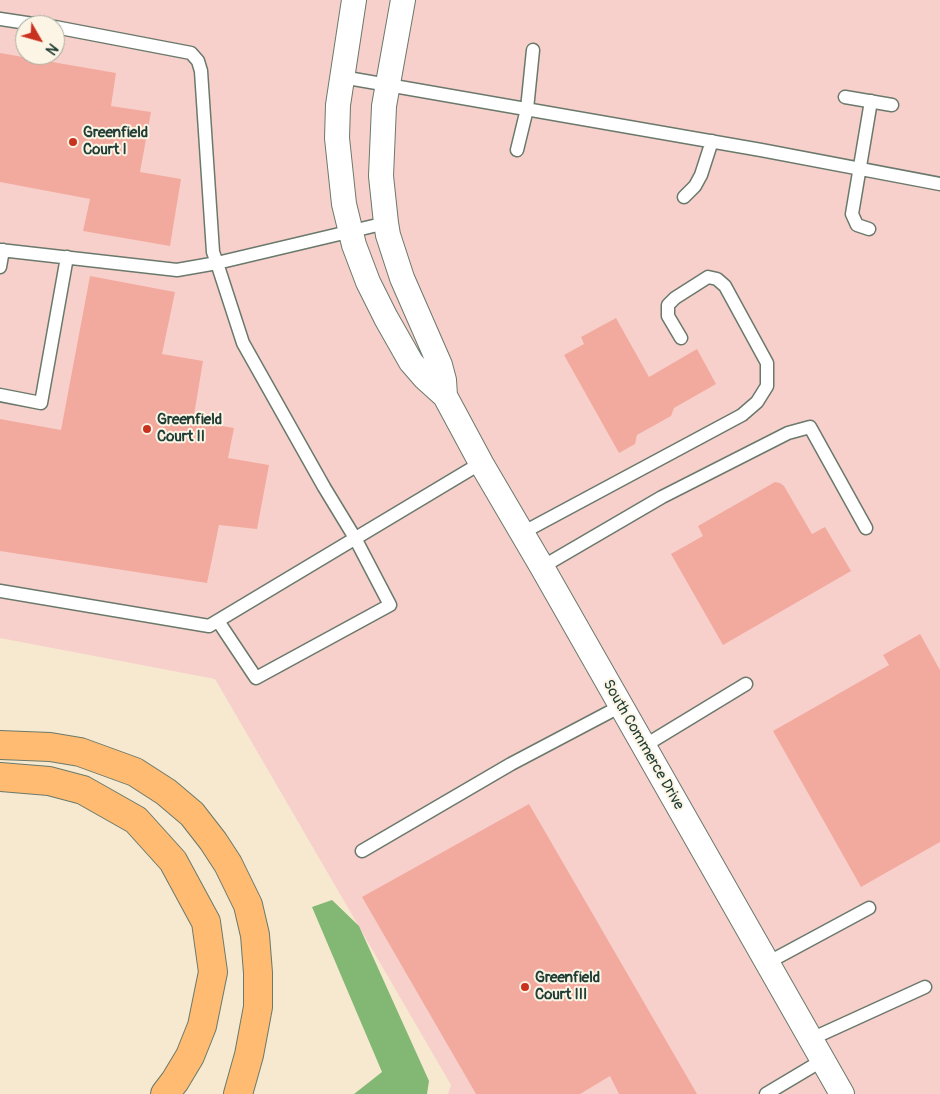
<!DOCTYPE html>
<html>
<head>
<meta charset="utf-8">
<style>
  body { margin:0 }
  #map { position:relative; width:940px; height:1094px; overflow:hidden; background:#f6e9d0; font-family:Pangolin,sans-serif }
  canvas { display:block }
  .north { position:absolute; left:15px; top:15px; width:50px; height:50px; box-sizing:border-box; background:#fcf5e5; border:1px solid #a4ab9e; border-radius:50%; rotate:128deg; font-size:14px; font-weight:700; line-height:20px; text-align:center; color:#1f3d34 }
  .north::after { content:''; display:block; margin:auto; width:18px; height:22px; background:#c8321e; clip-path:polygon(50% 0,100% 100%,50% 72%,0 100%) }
</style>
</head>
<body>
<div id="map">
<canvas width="940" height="1094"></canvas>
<div class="north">N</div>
</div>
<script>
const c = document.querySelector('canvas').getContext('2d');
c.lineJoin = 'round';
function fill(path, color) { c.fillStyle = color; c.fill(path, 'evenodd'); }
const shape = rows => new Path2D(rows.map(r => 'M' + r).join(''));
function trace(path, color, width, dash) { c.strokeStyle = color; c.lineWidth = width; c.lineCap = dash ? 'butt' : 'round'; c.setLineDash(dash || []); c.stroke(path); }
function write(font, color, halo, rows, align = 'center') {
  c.font = font + ' Pangolin,sans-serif'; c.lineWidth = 4; c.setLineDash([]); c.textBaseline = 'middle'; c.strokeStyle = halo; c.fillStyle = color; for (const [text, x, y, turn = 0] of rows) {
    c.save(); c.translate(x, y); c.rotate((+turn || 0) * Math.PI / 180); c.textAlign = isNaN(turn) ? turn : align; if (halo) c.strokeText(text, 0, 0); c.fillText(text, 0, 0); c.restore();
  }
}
const built = shape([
  [0,0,940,0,940,1094,448,1094,451,1085,215,679,0,638],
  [25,25,55,25,55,55,25,55]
]);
const forest = shape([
  [332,900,359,926,429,1081,427,1094,354,1094,382,1072,312,907]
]);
const building = shape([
  [0,53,116,73,111,106,151,112,140,172,181,179,170,246,83,231,90,199,0,182],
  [90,276,175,292,162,354,203,361,193,421,234,428,228,458,269,465,257,529,219,525,207,583,0,551,0,419,61,430],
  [616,318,649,377,697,349,716,384,674,408,671,416,637,435,635,444,619,453,564,355,584,344,581,337],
  [775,482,780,483,784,486,812,534,825,527,851,571,723,645,671,554,703,536,698,526],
  [920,634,940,670,940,842,861,887,773,731,889,665,883,655],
  [529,804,697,1094,619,1094,610,1076,580,1094,476,1094,362,897]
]);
const service = shape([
  [0,19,40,25],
  [55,27,191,53,198,61,201,71,213,252,217,263,386,223],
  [342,77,761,150,940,184],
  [845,97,892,105],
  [517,150,527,109,533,50],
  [684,197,695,186,701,175,712,141],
  [869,229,857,225,852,214,871,101],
  [0,250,177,270,217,263,243,343,324,487,355,538,390,605,256,678,218,621],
  [0,267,3,250],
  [0,395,41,403,67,257],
  [522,533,742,415,757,402,767,386,767,363,725,286,717,279,708,277,675,298,668,305,668,316,681,338],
  [542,567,662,497,788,433,810,427,866,528],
  [0,591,209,626,481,463],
  [644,746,746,684],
  [362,851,511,764,621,706],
  [767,963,869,908],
  [811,1039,925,987],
  [766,1094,823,1060]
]);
const minor = shape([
  [354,0,338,105,337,138,344,204,354,245,368,282,386,318,411,362,424,377,445,396,481,463,542,567,842,1094],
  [403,0,384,106,381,176,386,223,388,235,402,278,440,365,444,380,445,396]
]);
const motorway = shape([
  [0,745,50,747,80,752,135,772,166,792,192,814,213,841,228,864,248,905,255,935,258,973,258,1007,249,1055,238,1094],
  [0,777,49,781,83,790,136,820,173,861,206,922,213,972,202,1026,190,1056,175,1081,165,1094]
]);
const markers = [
  [73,142,5,"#c8321e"],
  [147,429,5,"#c8321e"],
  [525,987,5,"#c8321e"]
];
const poiNames = [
  ["Greenfield",83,133],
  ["Court I",83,150],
  ["Greenfield",157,420],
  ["Court II",157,437],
  ["Greenfield",535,978],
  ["Court III",535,995]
];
const streetNames = [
  ["South Commerce Drive",643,745,60]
];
fill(built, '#f7d0cc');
fill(forest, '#82b874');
fill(building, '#f3aa9e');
trace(service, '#6a796b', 15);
trace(minor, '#6a796b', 26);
trace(motorway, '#6a796b', 30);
trace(service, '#fff', 12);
trace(minor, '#fff', 24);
trace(motorway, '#ffbb71', 28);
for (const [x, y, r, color] of markers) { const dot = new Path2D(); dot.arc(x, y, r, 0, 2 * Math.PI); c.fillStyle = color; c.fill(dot); trace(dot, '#fcf5e5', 2); }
write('bold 15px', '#1f3d34', '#fcf5e5', poiNames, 'left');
write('15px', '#1f3d34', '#fcf5e5', streetNames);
</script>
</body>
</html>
